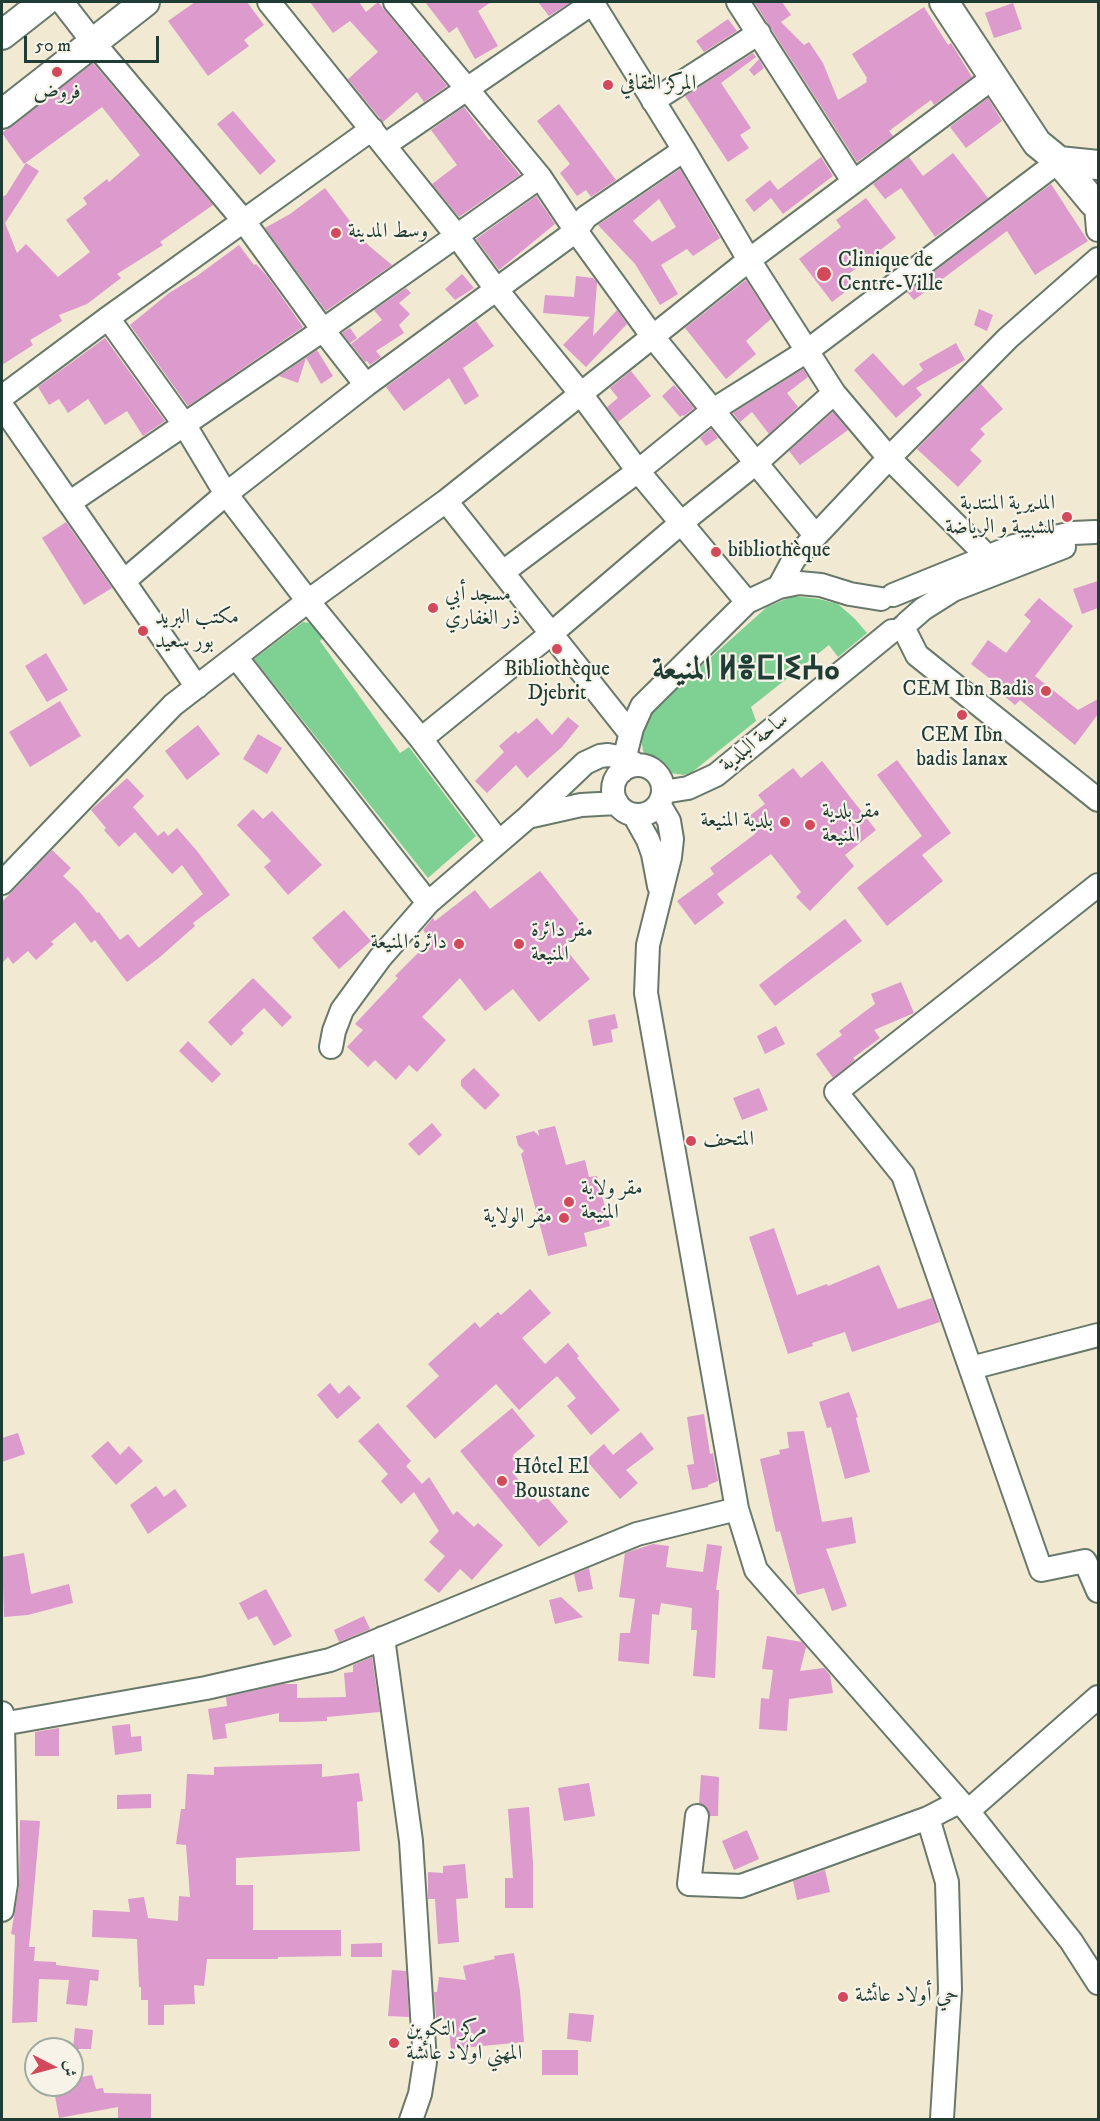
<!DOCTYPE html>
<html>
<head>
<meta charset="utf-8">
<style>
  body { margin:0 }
  #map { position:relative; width:1100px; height:2121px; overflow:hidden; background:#f1e9d2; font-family:"IM FELL DW Pica",Amiri,serif }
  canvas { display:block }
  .frame { position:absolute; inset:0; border:3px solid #1f3d34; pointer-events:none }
  .north { position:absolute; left:24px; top:2037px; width:60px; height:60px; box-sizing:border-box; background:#f7f3e8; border:2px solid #a1aaa0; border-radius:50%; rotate:96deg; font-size:16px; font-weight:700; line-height:24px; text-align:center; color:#1f3d34 }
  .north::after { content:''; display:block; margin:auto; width:21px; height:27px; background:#d1495b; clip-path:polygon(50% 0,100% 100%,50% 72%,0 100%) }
  .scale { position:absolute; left:24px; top:36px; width:135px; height:27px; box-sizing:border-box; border:3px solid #1f3d34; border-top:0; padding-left:8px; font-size:18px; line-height:21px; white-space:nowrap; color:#1f3d34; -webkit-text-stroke:4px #f7f3e8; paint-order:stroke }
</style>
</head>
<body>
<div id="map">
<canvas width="1100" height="2121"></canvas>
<div class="frame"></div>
<div class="north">ش</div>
<div class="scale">50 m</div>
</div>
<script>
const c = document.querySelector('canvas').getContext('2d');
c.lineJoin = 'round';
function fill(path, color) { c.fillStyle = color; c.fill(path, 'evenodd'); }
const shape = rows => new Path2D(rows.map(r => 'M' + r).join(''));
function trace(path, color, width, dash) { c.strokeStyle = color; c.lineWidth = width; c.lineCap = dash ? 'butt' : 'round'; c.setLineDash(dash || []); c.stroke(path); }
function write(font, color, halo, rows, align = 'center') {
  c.font = font + ' "IM FELL DW Pica",Amiri,"Noto Sans Tifinagh",serif'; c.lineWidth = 4.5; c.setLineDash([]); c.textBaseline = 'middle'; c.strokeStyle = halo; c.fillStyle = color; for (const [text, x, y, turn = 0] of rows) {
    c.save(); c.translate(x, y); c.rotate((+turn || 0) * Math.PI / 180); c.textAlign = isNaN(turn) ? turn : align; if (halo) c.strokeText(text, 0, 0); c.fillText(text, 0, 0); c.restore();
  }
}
const green = shape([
  [793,596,819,599,838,604,855,619,867,633,838,657,829,645,751,707,756,721,691,773,684,775,670,773,656,766,643,751,641,737,643,718,767,607],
  [303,622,317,624,328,633,320,641,400,753,409,747,476,836,428,878,254,659]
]);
const building = shape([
  [195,2,247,2,264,25,244,40,249,46,208,76,168,21],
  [310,2,359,2,366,12,378,2,447,86,424,102,417,92,383,122,348,79,378,52,350,21,333,33],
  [425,2,491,2,478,11,498,46,475,59,457,27,449,33],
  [538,2,571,2,549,16],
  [754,2,782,2,791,15,781,22,804,45,809,42,823,63,838,100,867,82,866,80,867,78,852,54,924,7,948,45,951,43,972,77,934,105,931,100,889,131,893,136,857,162],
  [1013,3,1022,29,994,38,985,13],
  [728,19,737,31,704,52,696,41],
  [753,53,756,57,721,83,751,128,740,135,749,148,728,162,685,96],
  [759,59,764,68,754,76,749,70],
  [93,63,213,205,160,242,163,245,117,274,121,278,87,304,59,315,62,321,30,340,33,345,2,365,2,197,6,195,26,163,39,171,5,223,17,253,26,244,58,277,90,252,66,220,87,204,83,198,107,179,109,182,140,155,102,107,24,164,2,133],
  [988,98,1002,121,966,148,950,127],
  [559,104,616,180,591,197,586,190,577,196,560,173,570,164,537,121],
  [464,107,489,140,491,139,520,175,459,217,432,184,457,165,431,130],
  [233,111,276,161,260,175,217,124],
  [953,153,988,198,935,237,901,188,885,199,873,184,909,157,923,176],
  [821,157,833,176,783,214,771,198,754,212,745,200,770,180,778,190],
  [680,169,720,238,693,256,687,249,661,265,678,294,660,305,635,264,598,225],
  [659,199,676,227,652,242,633,221],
  [1051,184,1088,241,1035,275,1007,231,914,300,907,292],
  [325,188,368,245,392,265,326,311,265,228,290,214],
  [536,196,555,224,499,270,476,239],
  [866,198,896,238,846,276,853,286,832,302,799,259,841,227,836,220],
  [239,245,254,265,256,264,267,276,303,327,188,406,130,325,169,293,197,276],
  [462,274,474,288,455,300,445,289],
  [576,276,593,278,597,282,593,336,617,310,627,324,586,367,563,345,590,317,543,313,545,295,574,297],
  [746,280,771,319,746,341,756,354,726,379,685,328],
  [406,288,411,293,399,303,410,314,399,325,404,333,376,351,381,357,370,365,367,361,365,362,351,344,382,320,374,310],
  [979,309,993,315,987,331,974,325],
  [476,321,494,346,463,368,479,396,465,405,449,378,404,411,386,387],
  [350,328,357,338,350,343,342,333],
  [105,338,165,421,143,436,127,411,105,425,88,399,68,413,59,399,49,405,38,387],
  [956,343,965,360,916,388,922,395,896,418,854,370,873,353,903,386,923,370,919,364],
  [317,350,333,376,321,384,306,358,298,383,279,376],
  [803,369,808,377,787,393,798,407,769,434,752,412,740,422,733,413],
  [631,371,651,396,618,422,607,407,618,398,610,388],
  [981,384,1003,409,980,429,985,434,970,450,982,461,958,487,917,449],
  [674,385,694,408,684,416,683,415,680,417,662,396],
  [833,412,848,430,800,465,789,451],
  [711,429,718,438,706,446,700,438],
  [66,522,112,588,84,605,42,538],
  [1098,581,1098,608,1082,614,1073,589],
  [1039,598,1073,626,1035,676,1078,710,1098,699,1098,714,1075,745,1020,700,1015,705,991,685,993,681,971,664,988,640,1006,653,1031,621,1024,615],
  [46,653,68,690,47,702,25,666],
  [60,701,81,736,30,767,9,732],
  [568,717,579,726,562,747,527,778,516,765,487,793,475,781,504,752,499,746,516,731,518,734,537,718,552,735],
  [198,725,220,754,187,780,165,751],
  [258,734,282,748,267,774,243,759],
  [897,760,951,833,922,855,943,881,887,926,857,888,922,836,877,775],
  [822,761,876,830,845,855,854,866,810,911,796,897,801,892,771,854,717,894,724,903,695,925,677,901,714,874,710,868,755,834,744,820,765,804,758,795,793,768,801,778],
  [127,778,144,796,133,807,158,836,164,831,168,836,177,828,197,851,230,895,193,923,195,926,160,957,127,982,95,940,91,943,75,922,51,942,54,944,36,960,28,951,13,964,8,957,2,963,2,902,52,850,71,868,63,876,79,891,97,913,99,912,120,940,128,934,139,948,203,894,182,865,172,874,135,832,119,847,104,830,106,828,91,810],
  [253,809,263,819,272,811,322,865,288,895,264,867,271,861,237,825],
  [540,871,585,928,563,946,590,979,539,1022,513,989,485,1011,460,978,422,1017,446,1040,417,1072,409,1065,396,1080,375,1060,368,1067,347,1047,363,1030,355,1024,398,978,395,976,431,940,423,930,433,918,435,921,475,890,490,909],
  [344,910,371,941,339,969,312,938],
  [845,919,862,941,775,1006,759,985],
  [253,978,292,1017,282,1027,264,1008,241,1030,244,1033,231,1046,208,1022],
  [901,982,914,1013,874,1030,880,1038,853,1058,855,1060,833,1078,816,1054,842,1035,839,1031,875,1004,871,994],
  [615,1014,618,1028,611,1030,613,1042,593,1046,588,1020],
  [776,1026,785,1044,765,1054,757,1036],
  [188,1041,221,1074,212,1083,179,1051],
  [474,1068,500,1095,485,1110,461,1086,461,1080],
  [759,1088,768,1110,742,1120,733,1098],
  [432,1123,442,1135,419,1156,408,1144],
  [555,1126,566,1165,585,1160,589,1177,597,1176,610,1226,584,1233,587,1246,548,1256,521,1154,524,1151,518,1145,516,1136,534,1131,539,1136,538,1130],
  [774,1228,797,1295,827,1284,828,1286,879,1265,898,1309,932,1298,940,1322,852,1352,845,1332,812,1343,813,1346,788,1354,749,1237],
  [530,1289,551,1313,522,1338,545,1364,568,1343,579,1356,577,1358,620,1410,591,1435,567,1406,576,1398,557,1376,519,1410,496,1384,435,1439,406,1406,439,1376,428,1364,475,1322,480,1328,498,1312,501,1315],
  [330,1383,339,1394,349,1385,361,1398,337,1419,317,1395],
  [849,1392,858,1417,856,1418,870,1472,845,1479,831,1427,827,1428,819,1402],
  [512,1408,535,1436,513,1455,521,1465,512,1472,538,1503,546,1496,568,1522,539,1547,460,1451],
  [704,1414,710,1454,713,1453,718,1481,708,1485,708,1487,692,1490,687,1465,694,1464,687,1417],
  [378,1423,411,1461,406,1466,422,1484,429,1477,453,1515,457,1511,474,1527,478,1523,503,1545,472,1580,460,1569,439,1593,424,1580,445,1556,429,1542,439,1531,414,1492,401,1504,381,1481,388,1474,358,1441],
  [804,1431,822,1522,852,1517,856,1543,826,1549,847,1606,832,1611,824,1588,797,1595,780,1531,776,1532,760,1459,780,1454,779,1450,789,1448,787,1432],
  [641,1432,654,1449,626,1470,638,1483,620,1499,586,1460,604,1444,613,1455],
  [18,1433,25,1454,2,1462,2,1438],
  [108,1441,120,1455,129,1446,143,1461,116,1485,91,1456],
  [156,1486,164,1497,175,1489,187,1506,148,1534,130,1505],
  [653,1544,669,1546,666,1567,703,1572,707,1544,722,1546,716,1590,719,1590,715,1678,693,1676,697,1630,691,1630,692,1608,661,1603,659,1615,652,1614,649,1664,618,1661,620,1633,630,1633,635,1599,619,1597,625,1553],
  [24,1553,31,1594,69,1584,73,1603,28,1615,4,1617,2,1557],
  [589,1568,593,1589,578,1592,574,1574],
  [266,1589,292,1636,274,1646,257,1616,248,1620,239,1603],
  [561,1597,583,1617,555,1624,549,1600],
  [364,1616,370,1629,339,1642,334,1630],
  [767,1636,802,1642,806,1647,800,1671,824,1668,830,1675,833,1693,789,1699,787,1731,759,1729,761,1698,769,1699,773,1670,762,1669],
  [372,1657,380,1712,327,1717,327,1721,297,1722,279,1722,279,1713,225,1724,227,1738,213,1740,208,1709,227,1706,226,1697,283,1684,297,1684,297,1698,346,1697,344,1673,353,1672,353,1665],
  [130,1724,131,1737,141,1736,142,1751,115,1755,112,1726],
  [59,1728,59,1756,35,1756,35,1732],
  [322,1764,322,1777,359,1773,363,1801,357,1802,360,1851,236,1858,236,1885,253,1885,253,1930,341,1930,341,1956,278,1957,278,1959,207,1959,204,1986,194,1985,195,2004,164,2005,164,2025,148,2025,148,2000,141,2000,141,1987,139,1987,137,1939,92,1937,93,1910,130,1912,128,1899,144,1897,148,1918,178,1921,179,1896,190,1897,186,1845,176,1844,181,1809,185,1809,187,1774,214,1775,214,1767],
  [701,1775,719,1777,718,1816,710,1816,705,1806,699,1803],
  [589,1783,595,1816,564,1821,558,1788],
  [151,1794,151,1808,117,1809,117,1795],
  [529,1807,533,1863,533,1908,505,1908,505,1878,513,1878,508,1809],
  [20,1820,40,1821,29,1947,35,1947,34,1961,56,1962,56,1965,99,1970,98,1981,90,1980,87,2006,66,2004,69,1980,39,1979,37,2022,12,2023,15,1935,11,1934,19,1886],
  [747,1830,759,1859,734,1870,722,1841],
  [465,1864,468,1898,456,1899,459,1942,438,1944,435,1899,428,1899,428,1872,443,1873,443,1866],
  [825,1870,830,1892,797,1900,793,1881],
  [382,1943,382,1957,351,1957,351,1944],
  [514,1953,520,1991,524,2042,451,2049,448,2020,436,2019,434,1992,437,1992,439,1977,466,1980,463,1966,495,1959,494,1956],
  [392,1970,406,1971,409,2017,388,2016],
  [569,2013,594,2015,591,2042,567,2039],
  [75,2028,93,2030,91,2049,73,2049],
  [542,2050,578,2050,578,2075,542,2075],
  [92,2075,96,2089,103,2088,104,2093,151,2094,151,2120,118,2120,118,2107,59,2118,53,2085,72,2085,72,2079]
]);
const minor = shape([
  [62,2,93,42,243,220,323,330,366,385],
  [269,2,457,236,496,289,581,394,638,471,747,602],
  [395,2,540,177,576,231,653,337,815,535],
  [592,2,684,150,749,260,834,393,889,458,988,557,996,572],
  [738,2,853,181],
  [653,101,759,33],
  [385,145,594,2],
  [1096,206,1098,230],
  [108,318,184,424,226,494,308,601,421,739,498,841],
  [2,397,108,318,372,129],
  [2,406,197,687],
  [446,501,630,733],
  [69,503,323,330,540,177],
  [503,572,638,471,713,410,807,351,1059,161],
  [124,581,226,494,366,385,576,231,586,217,684,150],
  [779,587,794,559,889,458,1008,338,1098,259],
  [893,595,1014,546,1073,533,1095,532],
  [907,623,923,609,953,590,1064,547],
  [903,627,917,655,1098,800],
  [236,657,428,903],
  [421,739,552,633,681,523,756,463,834,393],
  '613 790a25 25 0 1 1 50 0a25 25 0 1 1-50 0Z',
  [621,772,632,728,642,706,747,602,779,587,799,583,821,585,850,594,881,599],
  [663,792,688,788,716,775,892,631],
  [659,804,669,821,672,839,670,857,648,945,646,993,737,1509,756,1570,968,1811,1071,1941,1098,1983],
  [634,815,648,840,653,854,659,886],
  [532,816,581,805,617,803],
  [2,883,173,705,308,601,446,501,749,260,994,77],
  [1098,885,836,1092,903,1175,1041,1570,1085,1561,1098,1591],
  [331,1047,334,1031,342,1010,380,958,428,903,528,817,585,763,600,756,608,755,625,758,637,765],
  [971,1368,1098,1335],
  [383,1638,411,1841,425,2062,420,2094,411,2120],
  [2,1713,3,1724,6,1884,2,1910],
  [2,1724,206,1688,330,1660,637,1534,737,1509],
  [968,1811,1098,1697],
  [697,1816,689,1884,741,1886,928,1818,959,1802],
  [928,1818,947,1882,950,1989,942,2118]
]);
const major = shape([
  [944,2,1037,143,1059,161,1093,202],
  [2,35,44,2],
  [2,114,145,2],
  [1059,161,1098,165]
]);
const markers = [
  [57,72,6,"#d1495b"],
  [608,85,6,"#d1495b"],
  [336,233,6,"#d1495b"],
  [824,274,8,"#d1495b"],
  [1067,517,6,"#d1495b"],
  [716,552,6,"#d1495b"],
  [433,608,6,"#d1495b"],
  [143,631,6,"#d1495b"],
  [557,649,6,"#d1495b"],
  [1046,691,6,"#d1495b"],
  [962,715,6,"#d1495b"],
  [785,822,6,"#d1495b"],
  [810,825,6,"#d1495b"],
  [459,944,6,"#d1495b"],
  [519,944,6,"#d1495b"],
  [691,1141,6,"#d1495b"],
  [569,1202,6,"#d1495b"],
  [564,1218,6,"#d1495b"],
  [502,1481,6,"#d1495b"],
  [843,1997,6,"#d1495b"],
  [394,2043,6,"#d1495b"]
];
const poiNames = [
  ["المركز الثقافي",620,85],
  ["فروض",57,94,"center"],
  ["وسط المدينة",348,233],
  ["Clinique de",838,262],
  ["Centre-Ville",838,286],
  ["المديرية المنتدبة",1055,505,"right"],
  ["للشبيبة و الرياضة",1055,529,"right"],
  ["bibliothèque",728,552],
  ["مسجد أبي",445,596],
  ["ذر الغفاري",445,620],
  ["مكتب البريد",155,619],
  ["بور سعيد",155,643],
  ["Bibliothèque",557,671,"center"],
  ["Djebrit",557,695,"center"],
  ["CEM Ibn Badis",1034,691,"right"],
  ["CEM Ibn",962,737,"center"],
  ["badis lanax",962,761,"center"],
  ["مقر بلدية",822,813],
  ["المنيعة",822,837],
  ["بلدية المنيعة",773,822,"right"],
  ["مقر دائرة",531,932],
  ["المنيعة",531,956],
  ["دائرة المنيعة",447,944,"right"],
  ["المتحف",703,1141],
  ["مقر ولاية",581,1190],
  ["المنيعة",581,1214],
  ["مقر الولاية",552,1218,"right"],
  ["Hôtel El",514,1469],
  ["Boustane",514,1493],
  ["حي أولاد عائشة",855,1997],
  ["مركز التكوين",406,2031],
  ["المهني اولاد عائشة",406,2055]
];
const streetNames = [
  ["ساحة البلدية",755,743,-39]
];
const townNames = [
  ["المنيعة ⵍⴻⵎⵏⵉⵄⴰ",746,672]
];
fill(green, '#7fd193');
fill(building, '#dc9acd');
trace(minor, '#68796b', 26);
trace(major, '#68796b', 32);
trace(minor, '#fff', 22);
trace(major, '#fff', 28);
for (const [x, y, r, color] of markers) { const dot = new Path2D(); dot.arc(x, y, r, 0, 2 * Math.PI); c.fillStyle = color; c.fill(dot); trace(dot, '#f7f3e8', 2); }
write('21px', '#1f3d34', '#f7f3e8', poiNames, 'left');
write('21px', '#1f3d34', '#f7f3e8', streetNames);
write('bold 33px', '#1f3d34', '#f7f3e8', townNames);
</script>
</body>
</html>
